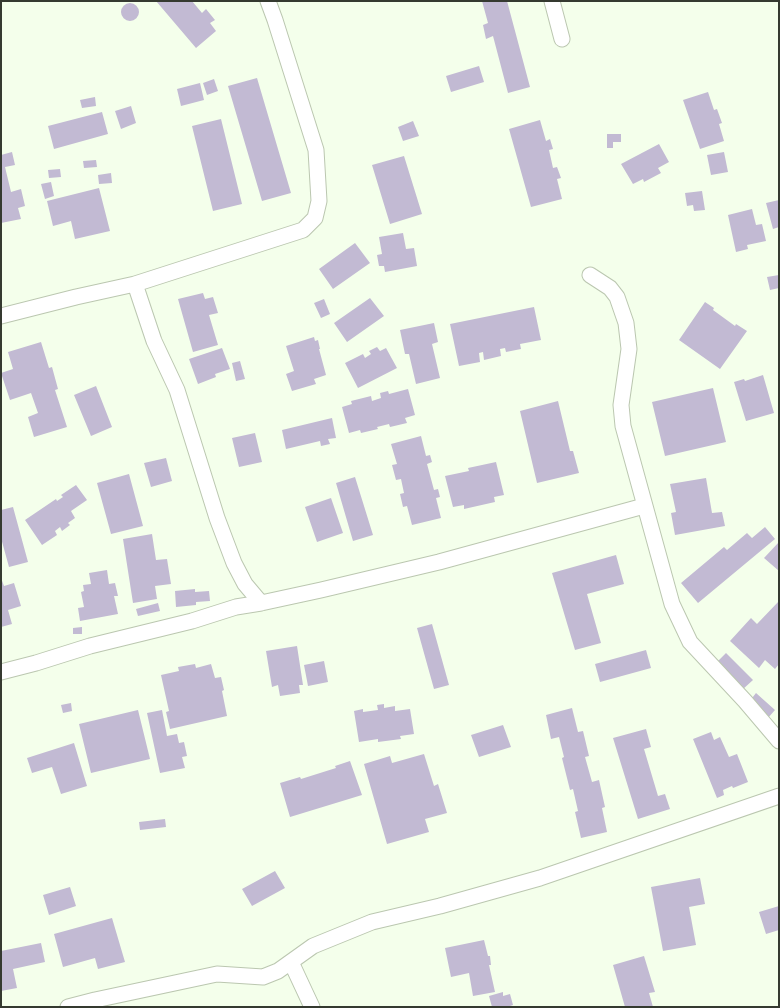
<!DOCTYPE html>
<html>
<head>
<meta charset="utf-8">
<style>
  body { margin:0 }
  #map { position:relative; width:780px; height:1008px; overflow:hidden; background:#f4ffeb; font-family:Mulish,sans-serif }
  canvas { display:block }
  .frame { position:absolute; inset:0; border:2px solid #353a30; pointer-events:none }
</style>
</head>
<body>
<div id="map">
<canvas width="780" height="1008"></canvas>
<div class="frame"></div>
</div>
<script>
const c = document.querySelector('canvas').getContext('2d');
c.lineJoin = 'round';
function fill(path, color) { c.fillStyle = color; c.fill(path, 'evenodd'); }
const shape = rows => new Path2D(rows.map(r => 'M' + r).join(''));
function trace(path, color, width, dash) { c.strokeStyle = color; c.lineWidth = width; c.lineCap = dash ? 'butt' : 'round'; c.setLineDash(dash || []); c.stroke(path); }
const building = shape([
  [156,1,192,1,202,13,206,9,215,20,210,23,216,31,196,48],
  [482,1,507,1,530,87,508,93,493,36,486,39,483,25,488,23],
  '121 12a9 9 0 1 1 18 0a9 9 0 1 1-18 0Z',
  [479,66,484,82,451,92,446,76],
  [257,78,291,193,262,201,228,86],
  [214,79,218,91,207,95,203,83],
  [200,83,204,100,181,106,177,89],
  [708,92,714,110,717,109,722,123,719,124,724,141,700,149,683,100],
  [95,97,96,106,82,108,80,100],
  [131,106,136,123,121,129,115,111],
  [102,112,108,134,54,149,48,126],
  [221,119,242,204,213,211,192,126],
  [540,120,546,141,550,139,553,149,549,150,553,168,557,167,561,178,557,179,562,199,531,207,509,129],
  [413,121,419,136,403,141,398,127],
  [607,134,621,134,621,142,613,142,613,148,607,148],
  [659,144,669,162,658,168,661,173,644,182,643,179,633,184,621,164],
  [12,152,15,165,5,167,11,192,21,189,25,206,18,208,21,219,1,223,1,155],
  [724,152,728,172,711,175,707,155],
  [404,156,422,214,390,224,372,165],
  [96,160,97,167,84,168,83,161],
  [60,169,61,177,49,178,48,170],
  [111,173,112,183,99,184,98,175],
  [51,182,54,196,45,199,41,184],
  [99,188,110,231,75,239,71,221,53,226,47,201],
  [702,191,705,210,694,211,693,205,687,206,685,193],
  [779,200,779,227,773,229,766,203],
  [752,209,756,225,762,224,766,241,747,245,748,249,736,252,728,215],
  [403,233,406,249,414,248,417,266,385,272,384,266,379,266,377,255,382,254,379,237],
  [355,243,370,263,333,289,319,269],
  [779,275,779,288,770,290,767,277],
  [203,293,205,299,213,297,218,313,209,315,218,345,193,352,178,299],
  [370,298,384,316,347,342,334,323],
  [324,299,330,314,321,318,314,303],
  [705,302,714,308,713,310,735,326,736,324,747,331,720,369,679,340],
  [534,307,541,340,520,344,521,349,506,352,505,348,500,349,501,356,484,360,483,352,479,353,480,362,459,366,450,324],
  [434,323,438,342,432,344,440,378,416,384,409,354,405,354,400,330],
  [314,337,315,341,318,340,320,349,319,349,326,375,314,379,316,384,292,391,286,374,294,371,286,346],
  [41,342,49,368,52,367,58,389,55,390,67,427,34,437,28,417,38,413,31,393,10,400,1,373,13,369,8,352],
  [377,347,380,351,386,348,397,368,358,388,345,363,363,354,365,358,371,354,369,351],
  [222,348,230,369,215,374,216,377,198,384,189,359],
  [240,361,245,379,236,381,232,363],
  [763,375,774,413,746,421,734,382,744,379,745,381],
  [96,386,112,427,91,436,74,395],
  [713,388,726,442,665,456,652,402],
  [408,389,415,415,405,418,407,423,390,427,389,424,377,427,378,429,361,433,360,430,349,433,342,407,352,404,351,401,371,396,372,401,381,398,380,393,388,391,389,394],
  [558,401,570,451,573,451,579,473,537,483,520,411],
  [332,418,336,438,328,439,330,444,321,446,320,441,286,449,282,430],
  [255,433,262,462,239,467,232,438],
  [421,436,426,456,430,455,432,462,427,464,434,490,438,489,440,497,436,498,441,518,412,525,407,506,403,507,400,494,404,493,401,479,396,480,392,465,397,464,391,444],
  [166,458,172,481,151,487,144,463],
  [496,462,504,495,494,497,495,502,464,509,464,505,453,507,445,476,469,471,468,468],
  [129,474,143,526,111,534,97,483],
  [355,477,373,535,353,541,336,483],
  [706,478,712,513,722,512,725,526,675,535,671,513,676,512,670,484],
  [76,485,87,500,71,511,75,518,68,523,70,525,62,531,60,527,55,531,57,535,42,545,25,520,56,499,57,501,63,497,61,495],
  [331,498,343,533,317,542,305,507],
  [13,507,28,562,9,567,1,538,1,510],
  [765,527,775,539,698,603,681,583,724,547,727,550,747,533,752,538],
  [152,534,156,560,167,559,171,584,155,586,157,599,133,603,123,539],
  [779,542,779,571,764,558],
  [616,555,624,584,587,594,601,643,575,650,552,573],
  [107,570,109,584,115,583,118,596,114,596,118,614,80,621,78,608,84,607,81,592,84,591,83,585,91,584,89,573],
  [1,578,4,586,14,583,21,606,8,610,12,624,1,627],
  [195,589,195,592,209,591,210,601,196,602,196,605,176,607,175,591],
  [779,601,779,664,775,669,765,660,759,668,730,641,751,618,757,624],
  [158,603,160,611,138,616,136,609],
  [432,624,449,685,434,689,417,628],
  [82,627,82,634,73,634,73,628],
  [297,646,303,685,299,685,300,693,280,696,278,685,272,687,266,651],
  [646,650,651,668,600,682,595,664],
  [726,653,753,680,742,690,715,664],
  [324,661,328,682,308,686,304,665],
  [195,664,196,668,211,664,215,678,221,677,224,690,222,691,227,716,170,729,166,712,169,711,161,675,179,671,178,667],
  [756,693,775,710,768,718,749,702],
  [71,703,72,711,63,713,61,705],
  [384,704,384,708,395,706,395,711,410,709,414,734,400,736,401,739,378,742,378,739,359,742,354,711,363,709,363,712,378,710,377,705],
  [572,708,578,732,583,731,589,756,585,757,592,782,599,780,605,807,602,808,607,832,581,838,575,812,578,811,573,789,570,790,562,758,564,757,559,737,551,739,546,715],
  [138,710,150,759,91,773,79,724],
  [162,710,167,736,177,734,179,743,184,742,187,756,182,757,185,768,160,773,147,713],
  [503,725,511,747,479,757,471,735],
  [646,729,651,747,644,749,658,796,665,794,670,809,638,819,613,738],
  [711,732,714,740,720,737,729,757,737,754,748,782,733,788,732,786,723,790,724,795,717,798,693,739],
  [74,743,87,786,61,794,52,767,32,773,27,758],
  [424,754,434,786,438,784,447,813,425,819,429,832,387,844,364,764,390,756,392,763],
  [350,761,362,795,290,817,280,783,300,777,301,779,336,768,335,766],
  [165,819,166,827,140,830,139,822],
  [275,871,285,888,252,906,242,889],
  [700,878,705,904,689,907,696,945,663,951,651,887],
  [70,887,76,906,49,915,43,895],
  [779,906,779,930,766,934,759,912],
  [112,918,125,962,98,969,95,958,63,967,54,934],
  [484,940,488,956,490,956,491,965,489,965,495,992,473,996,469,973,451,977,445,948],
  [41,943,45,962,13,969,17,988,1,991,1,951],
  [644,956,655,992,649,993,653,1007,625,1007,613,965],
  [503,992,503,996,510,994,513,1005,507,1007,492,1007,489,996]
]);
const street = shape([
  [552,1,562,39],
  [590,275,610,288,617,297,626,323,629,349,621,405,623,426,672,604,690,642,745,701,779,741],
  [135,284,303,230,315,218,319,201,316,150,275,20,268,1],
  [1,316,76,297,135,284,154,341,177,390,217,518,234,563,245,584,261,603,321,590,439,562,644,506],
  [1,672,36,663,90,646,192,621,236,607,261,603],
  [291,962,312,1007],
  [68,1007,95,1000,217,974,263,977,278,971,313,946,372,922,440,906,540,878,779,796]
]);
fill(building, '#c2bad3');
trace(street, '#bbc7b0', 17);
trace(street, '#fff', 15);
</script>
</body>
</html>
